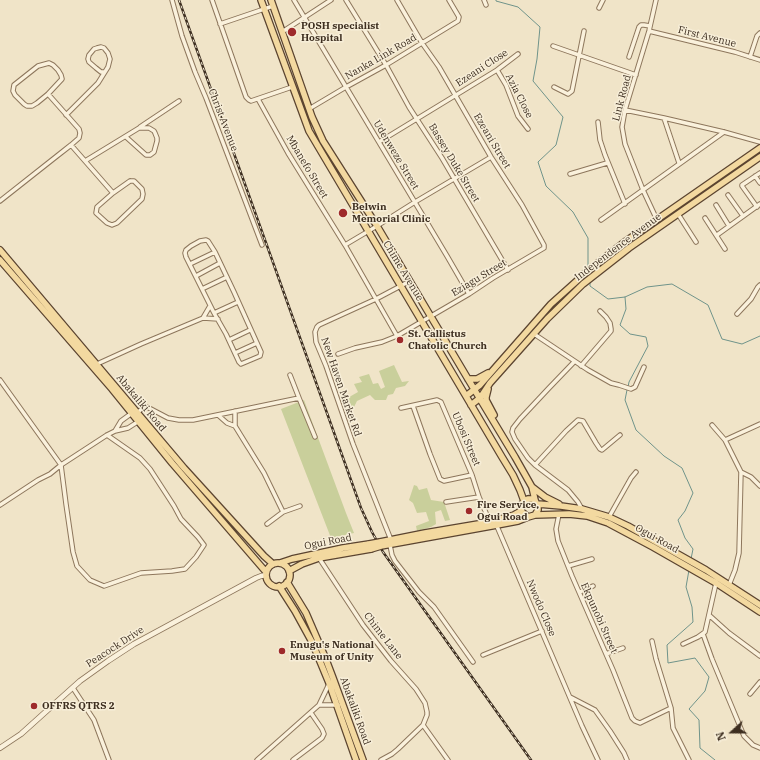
<!DOCTYPE html>
<html>
<head>
<meta charset="utf-8">
<style>
  body { margin:0 }
  #map { position:relative; width:760px; height:760px; overflow:hidden; background:#f0e4c8; font-family:"IBM Plex Serif",serif }
  canvas { display:block }
  .north { position:absolute; left:712px; top:712px; width:40px; height:40px; -webkit-text-stroke:3px #f7eed8; paint-order:stroke; rotate:249deg; font-size:11px; font-weight:700; line-height:16px; text-align:center; color:#3d2e20 }
  .north::after { content:''; display:block; margin:auto; width:14px; height:18px; background:#3d2e20; clip-path:polygon(50% 0,100% 100%,50% 72%,0 100%) }
</style>
</head>
<body>
<div id="map">
<canvas width="760" height="760"></canvas>
<div class="north">N</div>
</div>
<script>
const c = document.querySelector('canvas').getContext('2d');
c.lineJoin = 'round';
function fill(path, color) { c.fillStyle = color; c.fill(path, 'evenodd'); }
const shape = rows => new Path2D(rows.map(r => 'M' + r).join(''));
function trace(path, color, width, dash) { c.strokeStyle = color; c.lineWidth = width; c.lineCap = dash ? 'butt' : 'round'; c.setLineDash(dash || []); c.stroke(path); }
function write(font, color, halo, rows, align = 'center') {
  c.font = font + ' "IBM Plex Serif",serif'; c.lineWidth = 3; c.setLineDash([]); c.textBaseline = 'middle'; c.strokeStyle = halo; c.fillStyle = color; for (const [text, x, y, turn = 0] of rows) {
    c.save(); c.translate(x, y); c.rotate((+turn || 0) * Math.PI / 180); c.textAlign = isNaN(turn) ? turn : align; if (halo) c.strokeText(text, 0, 0); c.fillText(text, 0, 0); c.restore();
  }
}
const green = shape([
  [394,365,402,382,409,381,405,386,396,388,393,394,388,395,386,400,375,400,370,395,357,401,354,407,347,407,344,400,358,392,354,384,362,382,359,377,369,374,373,384,378,383,381,389,385,387,379,371],
  [304,400,346,513,354,533,331,538,281,409],
  [414,485,417,486,419,490,427,488,431,500,444,502,450,520,445,521,441,510,435,512,436,524,431,527,417,531,416,526,429,521,426,512,417,513,413,503,409,500]
]);
const stream = shape([
  [496,0,496,1,518,7,540,27,537,59,533,81,563,117,556,145,538,162,546,186,573,212,588,238,588,268],
  [590,281,590,286,608,299,625,297,647,287,672,284,708,305,722,339,742,344,760,336],
  [625,297,626,309,620,325,630,334,646,337,648,346,629,382,628,387],
  [627,390,625,400,636,430,664,456,682,468,693,493,685,511,678,520,685,538,693,549,691,559],
  [689,570,686,587,692,607,693,622,667,645,668,663,695,658,709,677,705,691,689,709,699,720,700,748,715,760]
]);
const minor = shape([
  [172,0,182,36,195,72,206,98,262,245],
  [212,0,246,97,249,100,251,101,292,87],
  [294,0,447,256,469,294],
  [346,0,386,65,409,107,442,158,508,270],
  [484,0,486,5],
  [656,0,649,31,625,110,622,127,625,144,643,190,657,220],
  [599,8,603,0],
  [220,24,273,6],
  [649,31,735,52,760,60],
  [282,32,331,0],
  [553,46,636,75],
  [629,57,639,27,641,25,644,25,650,26],
  [750,57,757,36,760,33],
  [49,63,53,65,58,70,61,75,62,79,48,94,37,103,32,106,27,106,24,104,15,95,13,91,14,85,38,66,49,63],
  [497,70,506,85,518,116,528,129],
  [554,87,568,94,572,91,584,31],
  [258,99,288,153,345,245,397,336,469,294,493,278,544,248,544,245,522,205,491,157,439,67,422,43,397,0],
  [309,109,346,87,386,65,458,21,459,17,449,0],
  [625,110,664,118,724,132,760,142],
  [66,115,98,83,108,67,110,59,108,53,104,48,101,47,97,48,94,49,89,55,88,59,89,62,96,68,101,72,104,72],
  [664,118,679,163],
  [598,122,600,140,605,155,625,204],
  [140,127,179,101],
  [379,142,497,70,518,54],
  [71,145,113,193],
  [85,161,139,128,149,128,154,131,155,133,157,138,157,141,154,152,150,155,146,155,126,137],
  [570,174,607,163],
  [755,176,760,183],
  [130,181,134,181,142,189,143,194,142,199,117,223,112,225,107,223,96,213,97,207,113,193,130,181],
  [728,195,743,216],
  [0,201,57,156,71,145,79,138,80,133,79,129,48,94],
  [716,205,729,226],
  [757,207,742,186,742,185,760,173],
  [678,214,696,242],
  [705,218,725,249],
  [601,220,724,132],
  [717,235,760,204],
  [345,245,377,226,415,202,491,157],
  [190,264,215,252],
  [196,276,220,263],
  [202,289,227,277],
  [214,313,186,257,185,253,186,250,191,246,200,241,206,240,208,241,215,252,234,292,261,352,260,356,241,364,239,362,226,334,214,313,238,302],
  [737,314,751,299,758,287,760,285],
  [203,318,210,306],
  [534,334,588,370,611,383,619,385,631,389,635,387,644,367],
  [229,340,250,330],
  [235,353,257,343],
  [338,354,355,348,382,342,397,336],
  [574,362,549,388,520,419,513,428,512,432,515,439,528,458,535,465,568,490,578,502,582,509],
  [97,364,141,344,203,318,218,319],
  [581,366,611,331,611,329,610,323,606,317,600,311],
  [290,375,299,398],
  [0,380,61,465,66,504,73,552,77,566,90,580,104,586,141,573,172,571,185,569,196,557,204,545,198,537,181,519,174,506,150,469,140,458,107,435],
  [413,406,430,454,440,479,444,481,472,475],
  [401,408,437,400,441,402,472,475,479,497,490,522],
  [235,411,235,426,264,473,283,512],
  [138,412,143,408,147,407,168,418,179,420,193,420,299,398,315,437],
  [218,415,227,423,235,426],
  [712,425,725,440,741,472,751,477,760,486],
  [115,431,121,421,132,413],
  [725,440,760,424],
  [535,465,566,431,578,420,583,421,596,443,600,449,602,450,620,435],
  [446,502,479,497],
  [0,505,38,480,50,474,61,465,107,435,115,431,128,428,139,421],
  [559,514,556,529,558,541,572,576,613,670,632,718,635,721,640,723,671,708],
  [609,517,631,478,636,472],
  [267,524,283,512,300,506],
  [496,524,582,726,598,760],
  [391,540,353,444,326,366,316,342,315,332,317,327,319,325,376,299,410,281],
  [390,545,392,555,395,561,419,592,434,607,473,662],
  [319,558,363,625,391,661,416,689,425,703,427,712,427,715,423,725,398,749,392,754,381,760],
  [568,566,592,559],
  [729,585,735,570,739,553,741,472],
  [580,592,593,586],
  [709,615,729,633,760,656],
  [703,634,712,659,744,736,753,745,760,748],
  [652,641,656,659,671,708,673,728,689,760],
  [683,644,698,637,705,632,716,583],
  [606,654,623,648],
  [483,655,542,631],
  [73,688,94,720,109,760],
  [750,694,760,682],
  [570,697,595,710,610,731,624,753,627,760],
  [319,705,338,705],
  [423,725,448,760],
  [257,760,319,705,329,684],
  [293,760,322,738,324,734,322,729,311,713]
]);
const tertiary = shape([
  [0,748,21,734,41,716,80,681,108,661,134,644,256,578,261,576,266,575]
]);
const primary = shape([
  [261,0,309,131,502,457,513,475,520,490,524,501],
  [271,0,312,117,323,141,377,226,468,379,515,457,532,487,535,500],
  [0,250,184,468,264,556,273,564],
  [0,260,112,389,172,463,266,572],
  [584,274,626,241,760,148],
  [468,379,477,379,488,373],
  [488,389,486,397,486,400,494,415],
  [466,396,480,385,551,304,580,278],
  [471,405,480,398,490,383,547,319,583,284,629,248,760,157],
  [532,487,545,497,559,504],
  [528,499,532,499,535,500,538,507,538,510,535,515,528,517,521,511,522,504,524,501,528,499],
  [538,504,561,506,582,509,609,517,628,526,706,570,760,605],
  [535,515,569,514,587,516,608,523,653,547,716,583,760,612],
  [380,542,425,533,490,522,514,515,521,511],
  [381,546,497,525,518,521,528,517],
  [280,563,292,559,343,548,369,544],
  '266 575a12 12 0 1 1 24 0a12 12 0 1 1-24 0Z',
  [289,571,302,564,319,558,371,549],
  [287,582,306,613,325,657,333,678,363,760],
  [279,586,295,611,312,642,329,683,356,760]
]);
const rail = shape([
  [179,0,361,508,372,532,383,552,531,760]
]);
const primaryBridge = shape([
  [369,544,380,542],
  [371,549,381,546]
]);
const markers = [
  [292,32,5,"#9e2a2b"],
  [343,213,5,"#9e2a2b"],
  [400,340,4,"#9e2a2b"],
  [469,511,4,"#9e2a2b"],
  [282,651,4,"#9e2a2b"],
  [34,706,4,"#9e2a2b"]
];
const poiNames = [
  ["POSH specialist",301,26],
  ["Hospital",301,38],
  ["Belwin",352,207],
  ["Memorial Clinic",352,219],
  ["St. Callistus",408,334],
  ["Chatolic Church",408,346],
  ["Fire Service,",477,505],
  ["Ogui Road",477,517],
  ["Enugu's National",290,645],
  ["Museum of Unity",290,657],
  ["OFFRS QTRS 2",42,706]
];
const streetNames = [
  ["First Avenue",707,37,14],
  ["Nanka Link Road",381,57,-30],
  ["Ezeani Close",482,68,-33],
  ["Azia Close",519,96,63],
  ["Link Road",622,98,-75],
  ["Christ Avenue",223,120,69],
  ["Ezeani Street",492,141,59],
  ["Udenweze Street",396,155,59],
  ["Bassey Duke Street",454,163,59],
  ["Mbanefo Street",307,167,59],
  ["Independence Avenue",618,247,-37],
  ["Chime Avenue",403,271,59],
  ["Eziagu Street",479,278,-31],
  ["New Haven Market Rd",341,387,71],
  ["Abakaliki Road",141,403,50],
  ["Ubosi Street",466,439,67],
  ["Ogui Road",657,539,29],
  ["Ogui Road",328,542,-11],
  ["Nwodo Close",541,608,67],
  ["Ekpunobi Street",599,618,66],
  ["Chime Lane",383,636,52],
  ["Peacock Drive",115,647,-33],
  ["Abakaliki Road",355,711,70]
];
fill(green, '#c9cf9b');
trace(stream, '#6f938a', 1);
trace(minor, '#8d765c', 5.5);
trace(tertiary, '#8d765c', 6);
trace(primary, '#5b4430', 8);
trace(minor, '#faf1dc', 3.5);
trace(tertiary, '#faf1dc', 4.5);
trace(primary, '#f3d9a0', 5.5);
trace(rail, '#3d2e20', 2.5);
trace(rail, '#f7eed8', 1, [3]);
trace(primaryBridge, '#5b4430', 8, []);
trace(primaryBridge, '#f3d9a0', 5.5);
for (const [x, y, r, color] of markers) { const dot = new Path2D(); dot.arc(x, y, r, 0, 2 * Math.PI); c.fillStyle = color; c.fill(dot); trace(dot, '#f7eed8', 1.5); }
write('bold 10px', '#3d2e20', '#f7eed8', poiNames, 'left');
write('10px', '#3d2e20', '#f7eed8', streetNames);
</script>
</body>
</html>
